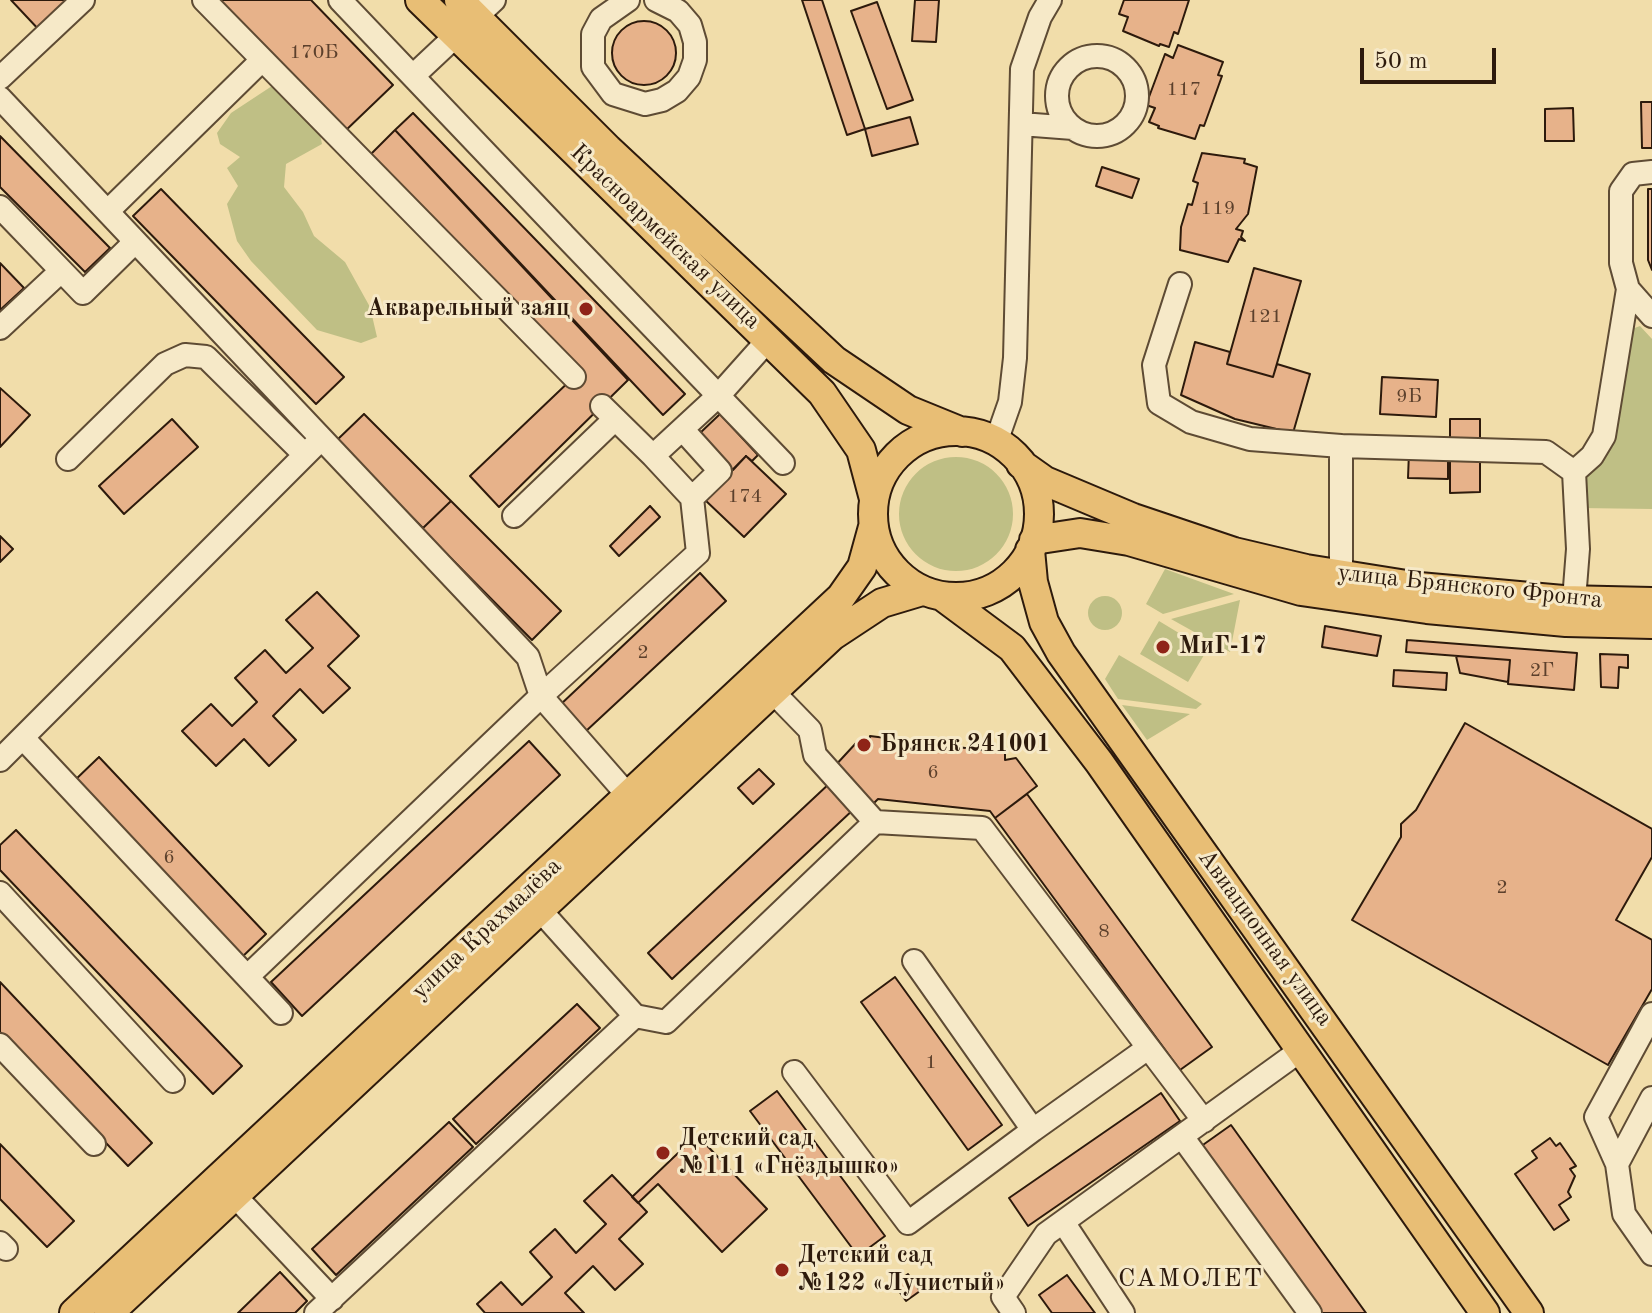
<!DOCTYPE html>
<html>
<head>
<meta charset="utf-8">
<style>
  body { margin:0 }
  #map { position:relative; width:1652px; height:1313px; overflow:hidden; background:#f1ddaa; font-family:"Old Standard TT",serif }
  canvas { display:block }
  .scale { position:absolute; left:1360px; top:48px; width:136px; height:36px; box-sizing:border-box; border:4px solid #2d1a0c; border-top:0; padding-left:10px; font-size:24px; line-height:28px; white-space:nowrap; color:#2d1a0c; -webkit-text-stroke:6px #f6e9c8; paint-order:stroke }
</style>
</head>
<body>
<div id="map">
<canvas width="1652" height="1313"></canvas>
<div class="scale">50 m</div>
</div>
<script>
const c = document.querySelector('canvas').getContext('2d');
c.lineJoin = 'round';
function fill(path, color) { c.fillStyle = color; c.fill(path, 'evenodd'); }
const shape = rows => new Path2D(rows.map(r => 'M' + r).join(''));
function trace(path, color, width, dash) { c.strokeStyle = color; c.lineWidth = width; c.lineCap = dash ? 'butt' : 'round'; c.setLineDash(dash || []); c.stroke(path); }
function write(font, color, halo, rows, align = 'center') {
  c.font = font + ' "Old Standard TT",serif'; c.lineWidth = 6; c.setLineDash([]); c.textBaseline = 'middle'; c.strokeStyle = halo; c.fillStyle = color; for (const [text, x, y, turn = 0] of rows) {
    c.save(); c.translate(x, y); c.rotate((+turn || 0) * Math.PI / 180); c.textAlign = isNaN(turn) ? turn : align; if (halo) c.strokeText(text, 0, 0); c.fillText(text, 0, 0); c.restore();
  }
}
const green = shape([
  [272,86,286,92,319,129,322,144,286,164,284,187,303,212,314,236,345,262,370,307,377,337,361,343,317,330,251,261,237,241,227,204,238,186,227,168,240,157,220,144,217,133,231,113],
  [1640,326,1652,339,1652,509,1580,508,1581,481,1621,333],
  '899 514a57 57 0 1 1 114 0a57 57 0 1 1-114 0Z',
  [1165,569,1234,594,1163,614,1146,604],
  '1088 613a17 17 0 1 1 34 0a17 17 0 1 1-34 0Z',
  [1240,600,1230,652,1171,619],
  [1159,621,1207,650,1188,682,1140,654],
  [1119,655,1202,704,1196,709,1118,699,1105,679],
  [1122,705,1190,714,1147,740]
]);
const building = shape([
  [11,0,75,0,41,32,11,0],
  [214,0,311,0,393,85,343,133,214,0],
  [802,0,822,0,865,129,847,135,802,0],
  [915,0,939,0,936,42,912,41,915,0],
  [1124,0,1189,0,1178,34,1174,32,1169,47,1160,44,1159,46,1123,31,1128,17,1119,14,1124,0],
  [877,2,913,100,887,109,851,11,877,2],
  '612 53a32 32 0 1 1 64 0a32 32 0 1 1-64 0Z',
  [1178,45,1223,62,1218,75,1222,76,1204,126,1200,125,1195,139,1158,128,1159,126,1149,122,1155,108,1146,105,1165,54,1173,58,1178,45],
  [1641,102,1652,102,1652,148,1642,148,1641,102],
  [1573,108,1574,141,1545,141,1545,109,1573,108],
  [413,113,685,394,663,415,395,130,413,113],
  [910,117,918,144,872,156,865,129,910,117],
  [395,130,628,380,499,507,470,476,576,375,367,158,395,130],
  [0,136,110,248,85,272,0,187,0,136],
  [1202,153,1245,159,1244,163,1257,167,1248,214,1236,229,1243,231,1241,237,1245,241,1239,239,1228,262,1180,250,1181,227,1188,204,1192,205,1198,183,1193,181,1202,153],
  [1102,167,1139,179,1132,198,1096,186,1102,167],
  [161,189,344,377,316,404,133,216,161,189],
  [1648,189,1652,189,1652,270,1648,260,1648,189],
  [0,263,24,288,0,310,0,263],
  [1254,268,1301,281,1273,377,1227,364,1254,268],
  [1195,342,1230,352,1227,364,1273,377,1277,364,1310,374,1293,433,1235,419,1181,395,1195,342],
  [1382,377,1438,380,1436,417,1380,414,1382,377],
  [0,388,30,415,0,447,0,388],
  [364,414,451,501,423,528,336,441,364,414],
  [720,414,758,455,752,461,746,456,733,470,699,434,720,414],
  [172,419,198,447,124,514,99,486,172,419],
  [1450,419,1480,419,1480,492,1450,493,1450,419],
  [1409,452,1448,452,1448,479,1408,478,1409,452],
  [746,456,786,494,744,537,704,499,746,456],
  [451,501,561,611,532,640,422,529,451,501],
  [650,506,660,517,619,556,610,546,650,506],
  [0,536,13,549,0,562,0,536],
  [700,573,726,601,585,732,560,705,700,573],
  [317,592,359,636,328,666,350,688,323,713,300,689,273,716,296,740,269,766,244,739,216,766,182,731,211,704,232,726,257,702,235,678,265,650,286,673,313,648,286,620,317,592],
  [1325,626,1381,636,1377,656,1322,647,1325,626],
  [1407,640,1577,653,1574,690,1508,684,1510,660,1406,652,1407,640],
  [1600,654,1628,655,1628,668,1619,667,1618,688,1601,687,1600,654],
  [1456,656,1510,660,1508,682,1460,673,1456,656],
  [1394,670,1447,673,1446,690,1393,686,1394,670],
  [1465,723,1652,829,1652,857,1616,920,1652,940,1652,989,1608,1065,1352,920,1401,837,1401,824,1416,810,1465,723],
  [870,736,1005,753,1005,760,1016,758,1037,786,995,818,990,811,878,799,870,807,833,768,857,742,869,745,870,736],
  [529,741,560,775,302,1016,271,982,529,741],
  [99,757,266,934,240,959,73,782,99,757],
  [759,769,774,784,753,804,738,788,759,769],
  [831,782,855,808,672,979,648,953,831,782],
  [1027,794,1212,1047,1180,1070,995,818,1027,794],
  [16,830,242,1066,213,1094,0,870,0,845,16,830],
  [895,977,1002,1125,968,1150,861,1002,895,977],
  [0,982,152,1143,128,1166,0,1032,0,982],
  [577,1004,600,1028,476,1144,453,1119,577,1004],
  [777,1091,885,1236,858,1256,750,1111,777,1091],
  [1161,1093,1180,1121,1028,1226,1009,1198,1161,1093],
  [449,1122,473,1147,336,1275,312,1249,449,1122],
  [1231,1125,1366,1313,1319,1313,1200,1147,1231,1125],
  [697,1135,767,1209,722,1252,658,1184,638,1203,632,1197,697,1135],
  [1550,1138,1556,1146,1560,1143,1576,1166,1570,1169,1575,1176,1568,1192,1571,1197,1559,1205,1569,1220,1554,1230,1515,1174,1537,1158,1532,1151,1550,1138],
  [0,1144,74,1221,47,1247,0,1199,0,1144],
  [612,1175,647,1212,619,1239,643,1264,615,1290,593,1266,565,1293,584,1313,485,1313,477,1304,501,1282,522,1305,552,1277,530,1252,555,1229,576,1253,606,1224,584,1201,612,1175],
  [280,1272,307,1301,295,1313,238,1313,280,1272],
  [908,1274,920,1291,906,1301,894,1284,908,1274],
  [1067,1275,1095,1313,1052,1313,1039,1295,1067,1275]
]);
const minor = shape([
  [204,0,574,377],
  [340,0,563,234],
  [628,0,601,19,593,34,593,67,613,94,645,104,662,100,677,91,689,77,695,60,695,42,690,25,678,11,656,0],
  '1057 96a40 40 0 1 1 80 0a40 40 0 1 1-80 0Z',
  [413,76,494,0],
  [0,78,83,0],
  [0,98,528,657,541,696,639,808],
  [1021,124,1073,128],
  [0,207,83,293,135,242],
  [108,211,262,60],
  [560,231,783,463],
  [1180,284,1154,365,1159,403,1191,422,1250,439,1341,446],
  [1628,289,1652,316],
  [0,328,61,271],
  [602,406,653,456],
  [683,430,720,471,692,498,653,456,719,395,769,339],
  [996,442,1010,402,1015,358,1022,69,1040,17,1050,0],
  [68,459,165,364,185,355,206,357,305,455],
  [1574,472,1592,456,1604,436,1628,289,1621,263,1621,191,1633,174,1652,172],
  [1574,472,1578,549,1574,600],
  [514,516,615,419],
  [1341,588,1341,446,1546,452,1574,472],
  [23,738,281,1013],
  [0,760,320,440],
  [875,822,982,828,1204,1121],
  [0,893,173,1081],
  [540,910,635,1016],
  [914,961,1033,1130,1148,1048],
  [248,976,541,696,698,553,692,498],
  [1652,1014,1596,1117,1617,1164,1652,1098],
  [0,1045,94,1144],
  [794,1072,908,1223,1033,1130],
  [1183,1138,1310,1313],
  [1617,1164,1624,1214,1652,1254],
  [234,1195,332,1299],
  [1063,1222,1123,1313],
  [0,1243,6,1249],
  [316,1313,635,1016,666,1022,875,822,815,755,810,730,773,692],
  [1014,1313,1003,1297,1046,1234,1301,1050]
]);
const major = shape([
  [420,0,822,393,861,450,874,499],
  [459,0,608,149,834,360,908,410,962,432],
  '873 514a83 83 0 1 1 166 0a83 83 0 1 1-166 0Z',
  [1021,464,1045,481,1133,518,1234,552,1306,569,1419,587,1563,600,1652,602],
  [1034,540,1080,533,1129,541,1301,591,1427,609,1566,622,1652,624],
  [1030,550,1033,582,1044,622,1061,653,1529,1313],
  [942,596,1012,648,1099,762,1485,1313],
  [74,1313,841,597,862,567,873,527],
  [109,1313,832,636,882,603,922,591]
]);
const markers = [
  [586,309,8,"#8f2418"],
  [1163,647,8,"#8f2418"],
  [864,745,8,"#8f2418"],
  [663,1153,8,"#8f2418"],
  [782,1270,8,"#8f2418"]
];
const numberNames = [
  ["170Б",314,53],
  ["117",1184,90],
  ["119",1218,209],
  ["121",1265,317],
  ["9Б",1409,397],
  ["174",745,497],
  ["2",643,653],
  ["2Г",1542,671],
  ["6",933,773],
  ["6",169,858],
  ["2",1502,888],
  ["8",1104,932],
  ["1",931,1063]
];
const streetNames = [
  ["Красноармейская улица",665,237,44],
  ["улица Брянского Фронта",1470,587,6],
  ["улица Крахмалёва",487,929,-43],
  ["Авиационная улица",1265,938,54]
];
const poiNames = [
  ["Акварельный заяц",570,309,"right"],
  ["МиГ-17",1179,647],
  ["Брянск 241001",880,745],
  ["Детский сад",679,1139],
  ["№111 «Гнёздышко»",679,1167],
  ["Детский сад",798,1256],
  ["№122 «Лучистый»",798,1284]
];
const neighbourhoodNames = [
  ["САМОЛЕТ",1191,1279]
];
fill(green, '#bfbf85');
fill(building, '#e7b28a');
trace(building, '#2d1a0c', 2);
trace(minor, '#5e4b34', 26);
trace(major, '#2d1a0c', 32);
trace(minor, '#f6e9c8', 22);
trace(major, '#e8be75', 28);
for (const [x, y, r, color] of markers) { const dot = new Path2D(); dot.arc(x, y, r, 0, 2 * Math.PI); c.fillStyle = color; c.fill(dot); trace(dot, '#f6e9c8', 3); }
write('20px', '#5c402c', null, numberNames);
write('24px', '#2d1a0c', '#f6e9c8', streetNames);
write('bold 24px', '#2d1a0c', '#f6e9c8', poiNames, 'left');
c.letterSpacing = '2px';
write('26px', '#2d1a0c', '#f6e9c8', neighbourhoodNames);
c.letterSpacing = '0px';
</script>
</body>
</html>
